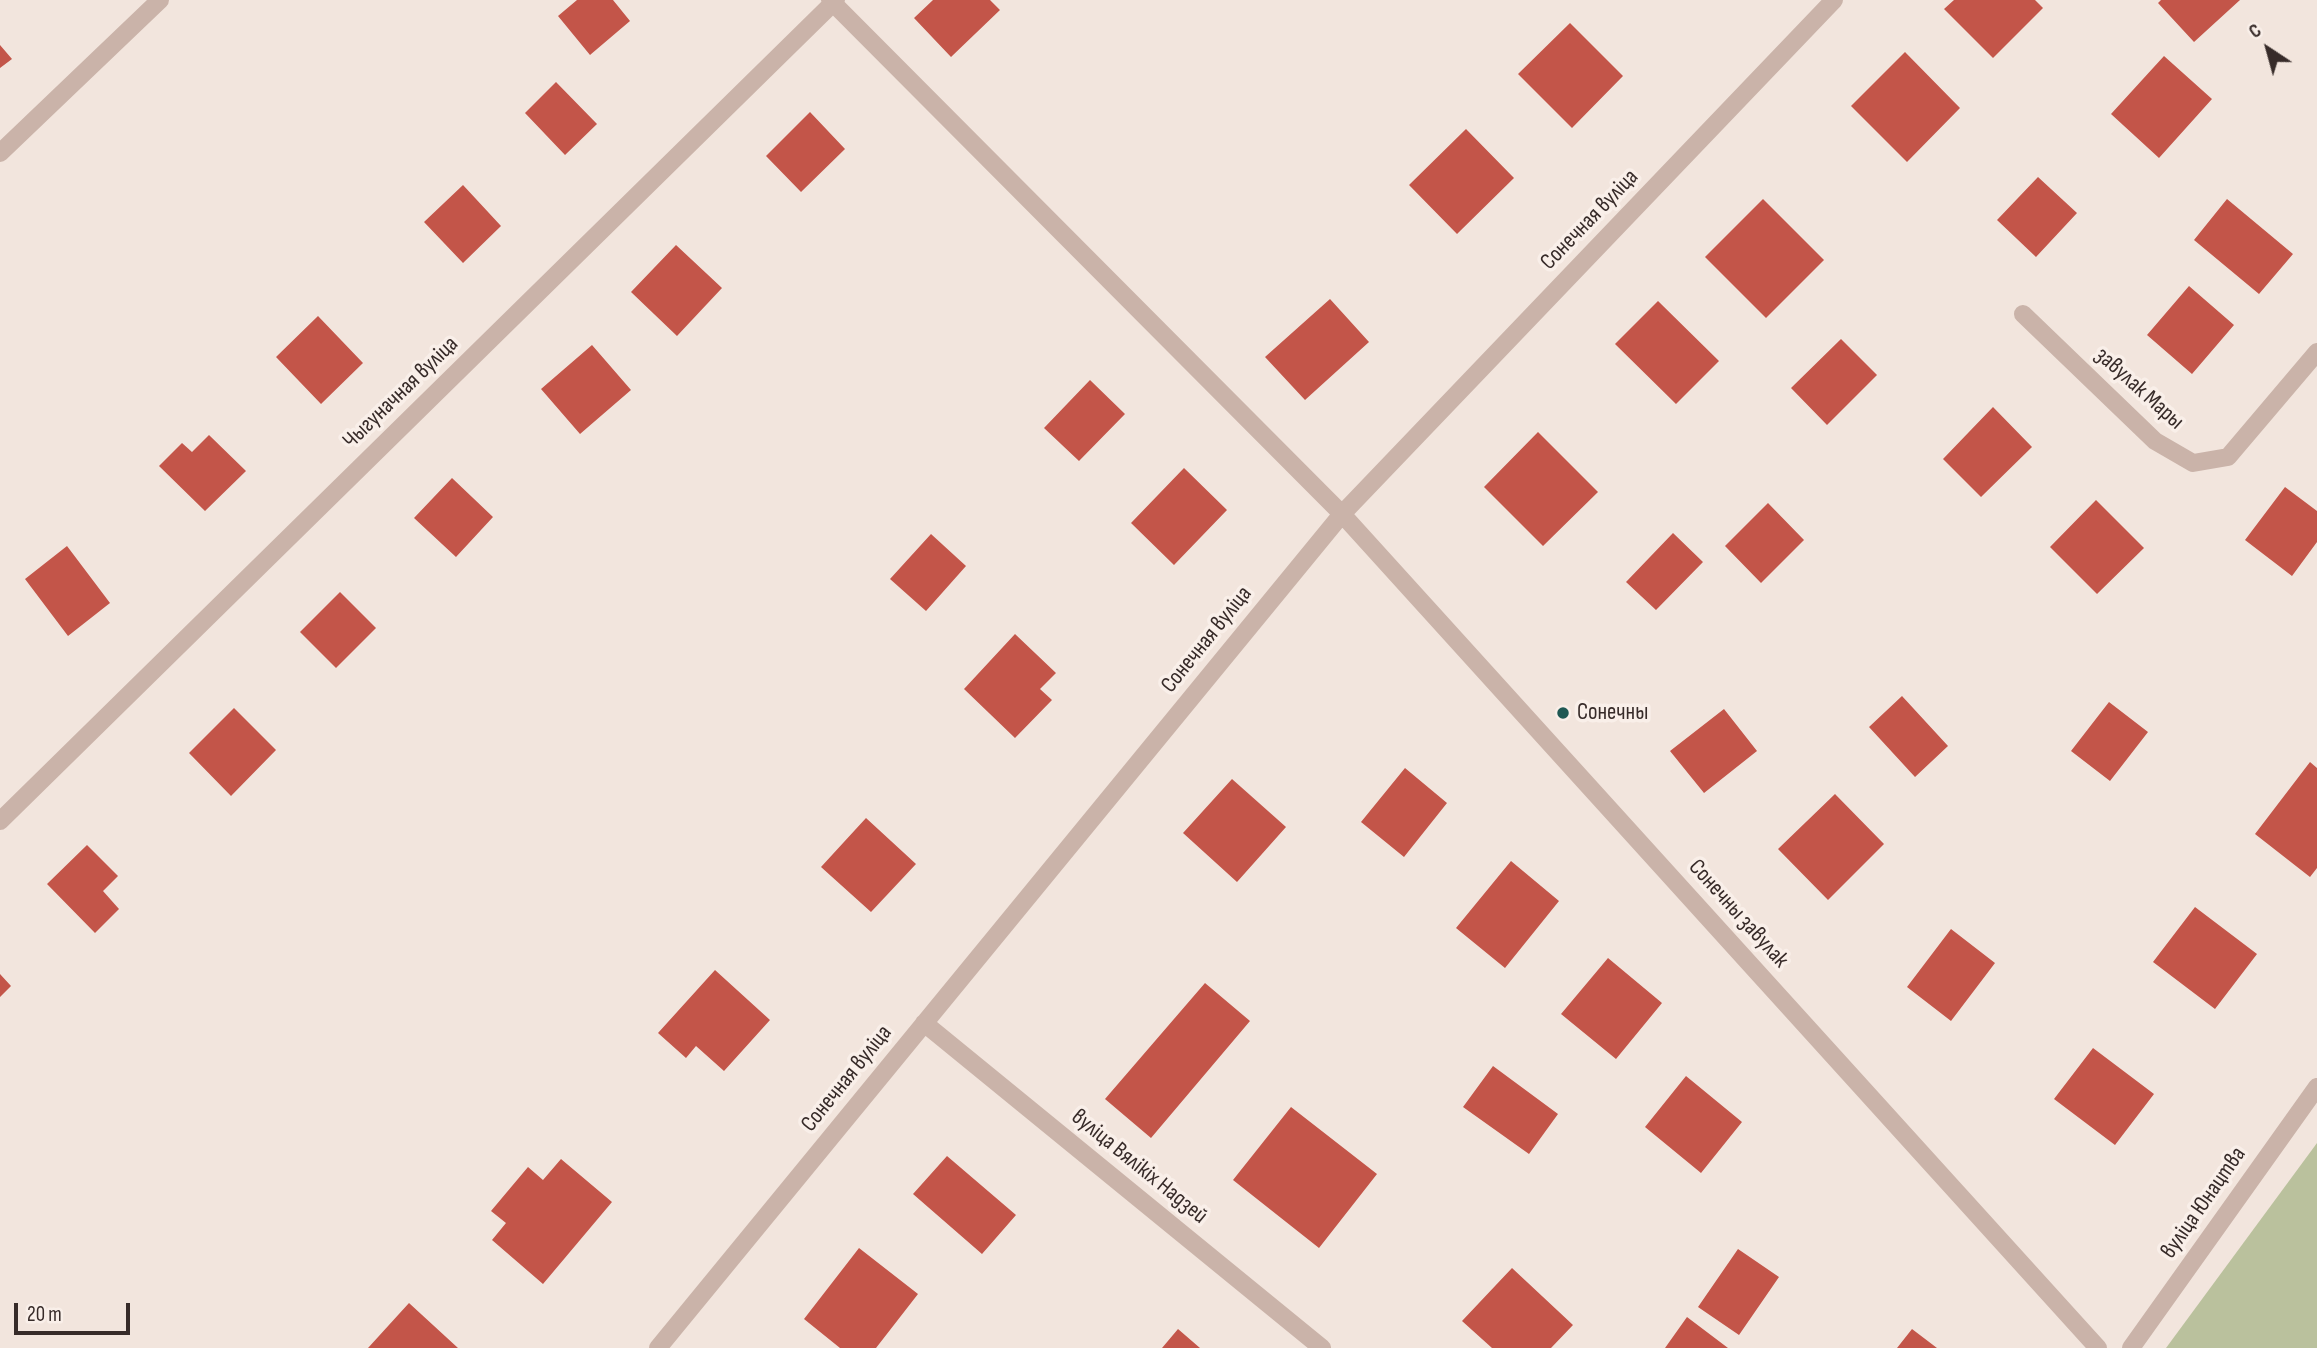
<!DOCTYPE html>
<html>
<head>
<meta charset="utf-8">
<style>
  body { margin:0 }
  #map { position:relative; width:2317px; height:1348px; overflow:hidden; background:#f2e5dd; font-family:"Sofia Sans Condensed",sans-serif }
  canvas { display:block }
  .north { position:absolute; left:2233px; top:14px; width:70px; height:70px; -webkit-text-stroke:5px #f9efe9; paint-order:stroke; rotate:324deg; font-size:19px; font-weight:700; line-height:28px; text-align:center; color:#372b29 }
  .north::after { content:''; display:block; margin:auto; width:24px; height:32px; background:#372b29; clip-path:polygon(50% 0,100% 100%,50% 72%,0 100%) }
  .scale { position:absolute; left:14px; top:1303px; width:116px; height:32px; box-sizing:border-box; border:4px solid #372b29; border-top:0; padding-left:9px; font-size:21px; line-height:24px; white-space:nowrap; color:#372b29; -webkit-text-stroke:5px #f9efe9; paint-order:stroke }
</style>
</head>
<body>
<div id="map">
<canvas width="2317" height="1348"></canvas>
<div class="north">С</div>
<div class="scale">20 m</div>
</div>
<script>
const c = document.querySelector('canvas').getContext('2d');
c.lineJoin = 'round';
function fill(path, color) { c.fillStyle = color; c.fill(path, 'evenodd'); }
const shape = rows => new Path2D(rows.map(r => 'M' + r).join(''));
function trace(path, color, width, dash) { c.strokeStyle = color; c.lineWidth = width; c.lineCap = dash ? 'butt' : 'round'; c.setLineDash(dash || []); c.stroke(path); }
function write(font, color, halo, rows, align = 'center') {
  c.font = font + ' "Sofia Sans Condensed",sans-serif'; c.lineWidth = 7; c.setLineDash([]); c.textBaseline = 'middle'; c.strokeStyle = halo; c.fillStyle = color; for (const [text, x, y, turn = 0] of rows) {
    c.save(); c.translate(x, y); c.rotate((+turn || 0) * Math.PI / 180); c.textAlign = isNaN(turn) ? turn : align; if (halo) c.strokeText(text, 0, 0); c.fillText(text, 0, 0); c.restore();
  }
}
const green = shape([
  [2317,1143,2317,1348,2166,1348]
]);
const building = shape([
  [577,0,613,0,630,21,590,55,558,16],
  [933,0,990,0,1000,10,951,57,914,18],
  [1954,0,2035,0,2043,8,1993,58,1944,9],
  [2161,0,2240,0,2194,42,2158,3],
  [1570,23,1623,76,1572,128,1518,74],
  [0,45,12,59,0,68],
  [1905,52,1960,108,1907,162,1851,106],
  [2164,56,2212,99,2159,158,2111,114],
  [556,82,597,124,565,155,525,113],
  [810,112,845,149,801,192,766,156],
  [1466,129,1514,178,1457,234,1409,185],
  [2038,177,2077,213,2036,257,1997,220],
  [463,185,501,226,463,263,424,222],
  [1763,199,1824,260,1766,318,1705,257],
  [2227,199,2293,254,2259,294,2194,240],
  [676,245,722,288,677,336,631,292],
  [2189,286,2234,325,2192,374,2147,335],
  [1330,299,1369,342,1305,400,1265,357],
  [1658,301,1719,361,1676,404,1615,344],
  [318,316,363,363,321,404,276,357],
  [1841,339,1877,375,1827,425,1791,388],
  [592,345,631,390,580,434,541,389],
  [1090,380,1125,414,1079,461,1044,428],
  [1993,407,2032,447,1981,497,1943,459],
  [1538,432,1598,492,1543,546,1484,487],
  [209,435,246,471,205,511,159,466,182,443,192,452],
  [1184,468,1227,510,1174,565,1131,523],
  [452,478,493,517,456,557,414,518],
  [2285,487,2317,511,2317,542,2292,576,2245,540],
  [2096,500,2144,548,2097,594,2050,547],
  [1768,503,1804,540,1761,583,1725,546],
  [1673,533,1703,562,1656,610,1626,582],
  [931,534,966,566,926,611,890,579],
  [67,546,110,603,68,636,25,579],
  [340,592,376,628,336,668,300,632],
  [1015,634,1056,673,1040,689,1052,700,1015,738,964,689],
  [1902,696,1948,746,1915,777,1869,727],
  [2109,702,2148,732,2110,781,2071,751],
  [234,708,276,750,231,796,189,753],
  [1724,709,1757,751,1704,793,1670,751],
  [2310,762,2317,768,2317,868,2310,877,2255,834],
  [1405,768,1447,803,1404,857,1361,822],
  [1232,779,1286,827,1237,882,1183,833],
  [1835,794,1884,844,1828,900,1778,849],
  [866,818,916,864,871,912,821,867],
  [87,845,118,876,103,891,119,909,95,933,47,884],
  [1511,861,1559,901,1505,968,1456,928],
  [2195,907,2257,954,2215,1009,2153,962],
  [1951,929,1995,963,1951,1021,1907,987],
  [1608,958,1662,1003,1616,1059,1561,1014],
  [715,970,770,1020,724,1071,696,1046,686,1058,658,1033],
  [0,974,11,986,0,997],
  [1205,983,1250,1021,1151,1138,1105,1099],
  [2093,1048,2154,1094,2115,1145,2054,1099],
  [1493,1066,1558,1114,1529,1154,1463,1107],
  [1686,1076,1742,1122,1701,1173,1645,1127],
  [1291,1107,1377,1174,1319,1248,1233,1180],
  [947,1156,1016,1215,982,1254,913,1194],
  [561,1159,612,1202,543,1284,492,1240,506,1223,491,1211,528,1167,543,1180],
  [859,1248,918,1294,876,1348,840,1348,804,1319],
  [1738,1249,1779,1277,1739,1335,1698,1307],
  [1512,1268,1573,1325,1551,1348,1492,1348,1462,1321],
  [409,1303,458,1348,368,1348],
  [1687,1317,1728,1348,1665,1348],
  [1178,1329,1200,1348,1162,1348],
  [1912,1329,1937,1348,1897,1348]
]);
const minor = shape([
  [830,0,1342,514,2098,1348],
  [0,153,160,0],
  [2023,314,2155,441,2193,463,2228,457,2317,352],
  [0,821,836,0],
  [924,1023,1322,1348],
  [658,1348,1342,514,1834,0],
  [2131,1348,2317,1087]
]);
const markers = [
  [1563,713,7,"#1f5853"]
];
const streetNames = [
  ["Сонечная вуліца",1590,220,-46],
  ["завулак Мары",2139,389,42],
  ["Чыгуначная вуліца",401,393,-44],
  ["Сонечная вуліца",1207,640,-51],
  ["Сонечны завулак",1738,914,48],
  ["Сонечная вуліца",847,1079,-51],
  ["вуліца Вялікіх Надзей",1139,1167,39],
  ["вуліца Юнацтва",2204,1203,-55]
];
const poiNames = [
  ["Сонечны",1577,713]
];
fill(green, '#bac19d');
fill(building, '#c35549');
trace(minor, '#cab3a9', 18);
for (const [x, y, r, color] of markers) { const dot = new Path2D(); dot.arc(x, y, r, 0, 2 * Math.PI); c.fillStyle = color; c.fill(dot); trace(dot, '#f9efe9', 2.5); }
write('23px', '#372b29', '#f9efe9', streetNames);
write('23px', '#372b29', '#f9efe9', poiNames, 'left');
</script>
</body>
</html>
